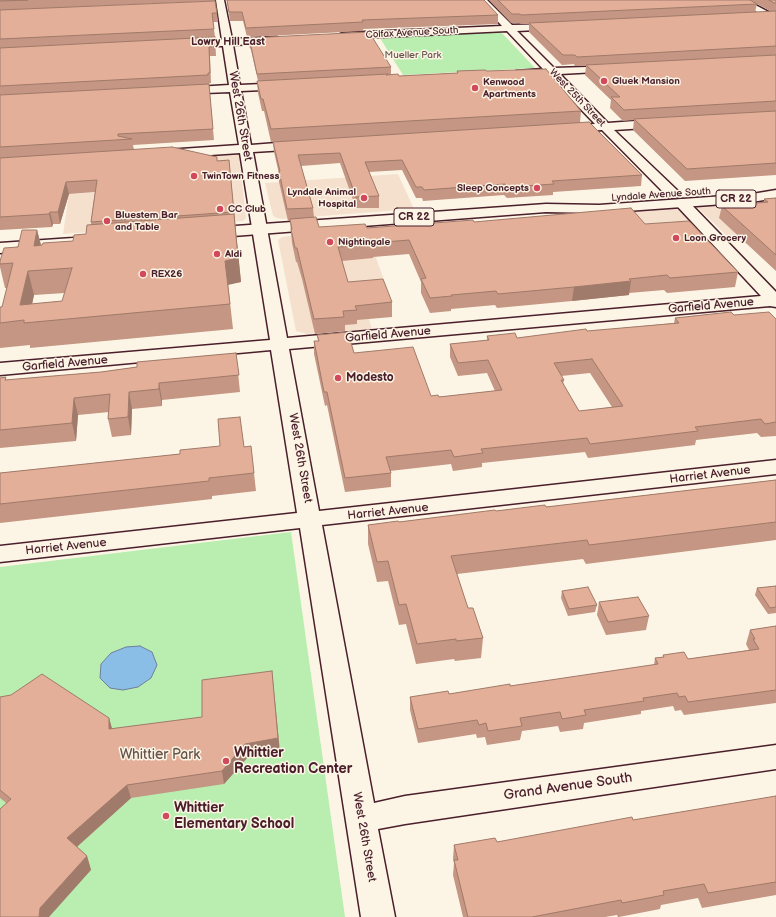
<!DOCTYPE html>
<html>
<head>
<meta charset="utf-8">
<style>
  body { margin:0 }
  canvas { display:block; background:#fcf5e5 }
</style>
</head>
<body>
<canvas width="776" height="917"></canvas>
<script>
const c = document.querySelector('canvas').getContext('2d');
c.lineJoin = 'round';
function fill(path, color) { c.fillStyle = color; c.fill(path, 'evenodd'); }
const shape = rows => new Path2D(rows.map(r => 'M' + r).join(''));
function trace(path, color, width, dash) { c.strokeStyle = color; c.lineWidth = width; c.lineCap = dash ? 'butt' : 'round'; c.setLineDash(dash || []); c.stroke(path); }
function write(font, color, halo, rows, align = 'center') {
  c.font = font + ' "Balsamiq Sans",sans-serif'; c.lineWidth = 3; c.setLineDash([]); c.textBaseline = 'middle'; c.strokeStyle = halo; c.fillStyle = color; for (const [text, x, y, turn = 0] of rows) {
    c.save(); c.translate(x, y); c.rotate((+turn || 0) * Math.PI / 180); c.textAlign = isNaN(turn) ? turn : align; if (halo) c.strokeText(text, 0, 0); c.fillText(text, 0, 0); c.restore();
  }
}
const built = shape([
  [237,153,239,155,246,218,243,221,63,234,69,194,134,190,138,158],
  [398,174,414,209,283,219,277,218,273,216,265,183],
  [723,203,759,235,728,237,697,207,699,205],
  [671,207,679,210,717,248,659,253,622,211],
  [366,230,384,280,358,282,372,329,307,334,296,331,278,240,282,237,289,236]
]);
const green = shape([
  [501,32,535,68,403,75,380,38],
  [291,532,345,917,0,917,0,567]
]);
const water = shape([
  [140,646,152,652,157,665,151,678,138,687,123,690,110,688,100,678,101,664,111,653,126,647,140,646]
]);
const minor = shape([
  [216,0,224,0,232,39,277,37,282,40,277,43,233,45,240,85,285,83,290,86,285,89,241,91,251,145,302,141,306,142,308,145,306,148,302,149,253,152,287,338,761,296,677,206,675,203,677,200,682,199,687,200,776,292,776,307,770,306,289,349,319,511,776,460,776,474,322,525,374,803,405,796,776,745,776,769,405,824,378,829,395,917,361,917,300,528,0,562,0,546,297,513,271,350,0,375,0,363,270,340,240,153,166,158,161,157,160,154,161,151,166,150,239,145,230,92,180,94,174,91,180,88,229,85,223,46,214,46,209,43,211,41,222,40,216,0],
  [478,0,487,0,512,25,560,24,562,26,557,29,517,31,554,68,619,66,620,68,619,70,615,71,560,74,608,123,662,119,666,120,668,123,666,126,662,127,614,130,678,191,680,194,678,197,673,198,668,197,602,130,563,132,561,129,563,126,567,125,595,124,548,75,516,75,515,73,516,71,543,69,507,31,342,39,337,36,342,33,502,26,478,0],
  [736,0,746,0,776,16,776,23,736,0]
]);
const major = shape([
  [776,190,776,198,752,202,599,213,546,212,207,238,201,236,199,233,201,230,207,228,546,204,599,205,752,194,776,190],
  [73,238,79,240,81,243,79,246,0,253,0,243,73,238]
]);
const wall = shape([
  [0,0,215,0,214,1,94,6,217,13,218,22,213,22,215,37,216,56,210,56,211,83,209,83,209,86,214,140,133,145,134,150,218,161,229,160,241,282,228,284,233,329,30,348,30,345,0,348,0,307,2,307,7,288,5,288,0,267,0,261,37,230,41,245,73,241,86,234,91,225,91,222,95,192,69,194,60,224,53,224,52,227,0,230],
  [65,293,62,301,32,304,34,295],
  [225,0,484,0,498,15,498,24,363,29,363,31,247,37,243,21,230,21,227,0],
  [489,0,750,0,757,4,755,12,772,12,750,0,776,0,776,175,685,181,633,130,634,120,623,121,610,108,611,100,585,75,586,66,575,66,574,64,562,65,529,32,529,24,521,24,519,23,511,23],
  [248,38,391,67,391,74,399,76,457,73,457,71,487,71,581,111,580,123,642,175,641,186,553,192,553,195,507,198,504,195,423,201,422,198,416,198,402,170,369,172,379,196,379,208,356,208,340,163,301,166,313,208,314,217,319,227,367,228,474,222,645,224,738,272,735,287,667,293,664,290,629,293,629,295,572,301,497,308,495,305,451,309,451,311,430,313,421,293,421,282,409,254,373,257,373,258,342,261,348,282,392,302,392,317,357,320,357,324,345,325,345,331,315,334,302,279,297,262,296,262,292,243,290,221,288,221,279,182,279,174,274,152,273,142,271,142,264,111,262,111,258,93,257,81,258,81,251,50,249,46],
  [776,198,776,271,719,218,722,206,764,202,764,199],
  [734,315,776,319,776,436,761,437,757,433,696,440,695,445,588,458,585,452,482,463,482,467,453,471,451,464,390,471,391,473,391,487,345,492,327,405,325,406,314,354,314,341,318,341,317,335,354,353,431,396,439,397,495,391,487,373,458,376,450,357,450,344,487,340,487,336,517,338,674,323,675,318],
  [590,373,612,407,579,411,563,384,564,380,561,376],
  [236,353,240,392,162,400,162,406,132,409,131,435,112,437,108,419,109,412,78,415,76,441,0,448,0,378,6,377,6,380,101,372,137,367],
  [244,447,254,473,256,491,212,496,212,499,0,523,0,473,180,454],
  [776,480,776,540,586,564,583,559,457,574,468,608,483,638,481,658,455,661,454,659,416,664,406,624,399,625,388,581,377,582,368,544,368,525,399,522,496,511,546,507],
  [776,586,776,613,768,614,755,595,757,588],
  [562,591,597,605,595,612,568,616,561,598],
  [599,602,649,616,646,630,606,635,597,615],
  [776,626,776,703,684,715,681,710,675,711,673,706,641,711,641,714,584,723,583,729,560,732,558,726,522,731,520,740,487,745,485,737,477,738,476,734,418,743,410,710,410,697,449,694,510,686,654,665,655,658,663,657,663,655,688,659,749,650,746,644,750,630],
  [0,697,109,718,112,729,280,752,247,758,224,784,131,798,77,847,87,856,91,870,0,798],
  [776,796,776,895,702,908,698,898,661,905,660,909,619,917,618,917,617,915,605,917,463,917,453,875,454,863,453,859,454,845,497,842,633,820]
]);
const shadedWall = shape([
  [66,182,69,194,60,224,58,212],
  [50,212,53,224,52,227,49,214],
  [234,214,241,282,228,285,225,261],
  [37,230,43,253,34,246],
  [28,271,34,295,28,323,20,305],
  [631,281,629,295,572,301,574,287],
  [159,383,162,400,162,406,159,389],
  [129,392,132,409,131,435,128,417],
  [74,398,78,415,76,441,72,423],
  [272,671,280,752,247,758,224,784,222,771],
  [109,718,113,732,109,729],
  [127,785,131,798,72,851,67,838],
  [87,856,91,870,49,917,39,917,40,908]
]);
const building = shape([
  [0,0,28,0,0,1,0,0],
  [227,0,484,0,498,15,362,20,363,22,246,28,242,12,229,12,227,0],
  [498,0,750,0,757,4,521,15,520,14,512,14,498,0],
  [769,0,776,0,776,3,774,3,769,0],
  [215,1,217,13,212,13,214,29,0,39,0,10,215,1],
  [776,11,776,46,577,57,575,55,563,55,529,23,776,11],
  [369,32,391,67,257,74,250,42,248,38,369,32],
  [215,37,215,46,209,47,210,73,208,73,208,75,0,86,0,48,215,37],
  [776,55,776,101,624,110,611,97,620,97,586,65,776,55],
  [546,69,581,111,271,129,263,99,261,99,257,81,388,74,386,75,398,74,399,76,458,73,457,71,485,70,487,71,546,69],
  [209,84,213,129,118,134,118,136,132,139,0,147,0,95,209,84],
  [776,111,776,163,687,169,634,119,776,111],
  [589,122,642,175,552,181,554,184,508,187,505,184,424,190,422,187,416,187,402,160,365,162,379,196,356,197,340,153,298,155,313,208,287,209,279,171,280,171,273,142,589,122],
  [172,147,217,157,217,161,229,160,234,212,91,222,97,180,66,182,58,212,50,212,49,214,0,217,0,158,172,147],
  [776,198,776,255,722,206,768,202,764,199,776,198],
  [631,208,645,224,689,221,738,272,670,278,667,275,629,279,631,281,574,287,498,294,496,291,451,295,452,296,430,298,421,279,426,278,409,240,372,243,373,245,338,247,348,282,383,279,392,302,355,306,357,310,343,311,344,317,314,319,301,265,297,248,295,248,291,229,292,229,290,219,316,217,319,227,365,224,367,228,473,220,474,222,631,208],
  [234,214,238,258,225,261,230,304,24,323,24,320,0,323,0,307,2,307,13,263,0,264,0,261,4,248,18,247,22,230,37,230,34,246,42,245,43,243,73,241,74,235,86,234,87,225,234,214],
  [72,268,62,301,20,305,28,271,72,268],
  [731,312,734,315,769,312,776,319,776,422,765,424,761,419,695,427,698,431,590,444,587,438,481,449,483,453,454,457,451,450,386,457,391,473,345,478,327,392,324,392,314,341,319,341,317,335,348,332,354,353,413,347,431,396,438,395,439,397,502,390,488,360,458,363,450,344,489,340,487,336,515,333,517,338,586,329,587,331,679,323,675,318,731,312],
  [592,359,623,406,579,411,561,380,564,380,554,363,592,359],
  [236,353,239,375,159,383,159,389,129,392,128,417,108,419,110,394,74,398,72,423,0,430,0,378,6,377,5,380,101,372,137,367,137,362,236,353],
  [240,417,244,447,251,446,254,473,209,478,209,481,0,504,0,473,180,454,180,450,220,446,218,419,240,417],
  [776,480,776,522,589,545,587,540,451,556,468,608,473,608,483,638,456,641,456,639,417,644,406,604,399,605,388,561,377,562,368,525,398,521,399,522,495,510,496,511,545,505,546,507,776,480],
  [776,586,776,607,770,608,757,588,776,586],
  [588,587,597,605,569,609,562,591,588,587],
  [638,597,649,616,608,622,599,602,638,597],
  [776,626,776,690,688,702,685,696,679,697,677,693,643,698,644,701,584,710,586,715,562,719,560,712,520,718,522,726,488,731,486,723,479,725,477,720,418,729,410,697,448,691,449,694,510,684,510,686,658,664,655,658,664,657,663,655,684,652,688,659,759,649,753,639,755,639,750,630,776,626],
  [272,671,278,738,245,744,222,771,127,785,67,838,87,856,40,908,39,917,0,917,0,809,11,799,0,790,0,697,11,695,42,674,109,718,109,729,202,717,202,680,272,671],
  [776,796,776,882,708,893,704,884,663,891,664,895,622,903,621,900,532,917,468,917,454,860,458,860,454,845,495,838,497,842,632,817,633,820,776,796]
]);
const markers = [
  [604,81,4,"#d1495b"],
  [475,88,4,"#d1495b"],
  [194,176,4,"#d1495b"],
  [537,188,4,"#d1495b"],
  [364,198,4,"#d1495b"],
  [220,209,4,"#d1495b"],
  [107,221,4,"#d1495b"],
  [676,238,4,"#d1495b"],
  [330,242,4,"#d1495b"],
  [217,254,4,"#d1495b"],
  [143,274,4,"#d1495b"],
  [338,378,4,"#d1495b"],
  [226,761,4,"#d1495b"],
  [166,816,4,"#d1495b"]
];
const farStreetnames = [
  ["Colfax Avenue South",412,33,-3],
  ["West 25th Street",577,98,46],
  ["Lyndale Avenue South",661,195,-4]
];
const farParknames = [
  ["Mueller Park",413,55]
];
const farPoinames = [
  ["Gluek Mansion",612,81],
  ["Kenwood",483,82],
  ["Apartments",483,94],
  ["TwinTown Fitness",202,176],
  ["Sleep Concepts",529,188,"right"],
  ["Lyndale Animal",356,192,"right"],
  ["Hospital",356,204,"right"],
  ["CC Club",228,209],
  ["Bluestem Bar",115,215],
  ["and Table",115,227],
  ["Loon Grocery",684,238],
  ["Nightingale",338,242],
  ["Aldi",225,254],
  ["REX26",151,274]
];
const farNeighbourhoodnames = [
  ["Lowry Hill East",228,42]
];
const shields = [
  [736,199,40],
  [414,217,40]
];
const shieldNames = [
  ["CR 22",736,199],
  ["CR 22",414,217]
];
const streetNames = [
  ["West 26th Street",240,116,80],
  ["Garfield Avenue",711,306,-5],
  ["Garfield Avenue",388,335,-5],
  ["Garfield Avenue",65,364,-5],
  ["West 26th Street",300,458,80],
  ["Harriet Avenue",710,475,-7],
  ["Harriet Avenue",388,512,-6],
  ["Harriet Avenue",66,547,-6],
  ["West 26th Street",364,837,80]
];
const poiNames = [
  ["Modesto",346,378]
];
const nearPoinames = [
  ["Whittier",234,753],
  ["Recreation Center",234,769],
  ["Whittier",174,808],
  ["Elementary School",174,824]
];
const nearParknames = [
  ["Whittier Park",160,755]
];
const nearStreetnames = [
  ["Grand Avenue South",568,787,-8]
];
fill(built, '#f5e0ce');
fill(green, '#b9eeb0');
fill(water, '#8abee7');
trace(water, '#707e9c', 1);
trace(minor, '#4a1f2b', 3);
trace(major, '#4a1f2b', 3);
fill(minor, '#fcf5e5');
fill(major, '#fcf5e5');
fill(wall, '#c49683');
fill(shadedWall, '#a07a6a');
fill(building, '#e4af98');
trace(building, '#a07a6a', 1);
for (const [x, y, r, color] of markers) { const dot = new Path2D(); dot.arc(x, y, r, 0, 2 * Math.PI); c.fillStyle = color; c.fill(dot); trace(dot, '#fcf5e5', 1.5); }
write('10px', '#4a1f2b', '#fcf5e5', farStreetnames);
write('10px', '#66534c', '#fcf5e5', farParknames);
write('bold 10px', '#4a1f2b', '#fcf5e5', farPoinames, 'left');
write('bold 11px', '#4a1f2b', '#fcf5e5', farNeighbourhoodnames);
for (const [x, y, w] of shields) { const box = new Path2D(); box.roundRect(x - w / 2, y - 9, w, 18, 3); c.fillStyle = '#fcf5e5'; c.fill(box); trace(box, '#4a1f2b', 1); }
write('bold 11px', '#4a1f2b', null, shieldNames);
write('12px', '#4a1f2b', '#fcf5e5', streetNames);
write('bold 12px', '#4a1f2b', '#fcf5e5', poiNames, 'left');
write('bold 14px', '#4a1f2b', '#fcf5e5', nearPoinames, 'left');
write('14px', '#66534c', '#fcf5e5', nearParknames);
write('14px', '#4a1f2b', '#fcf5e5', nearStreetnames);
</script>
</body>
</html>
